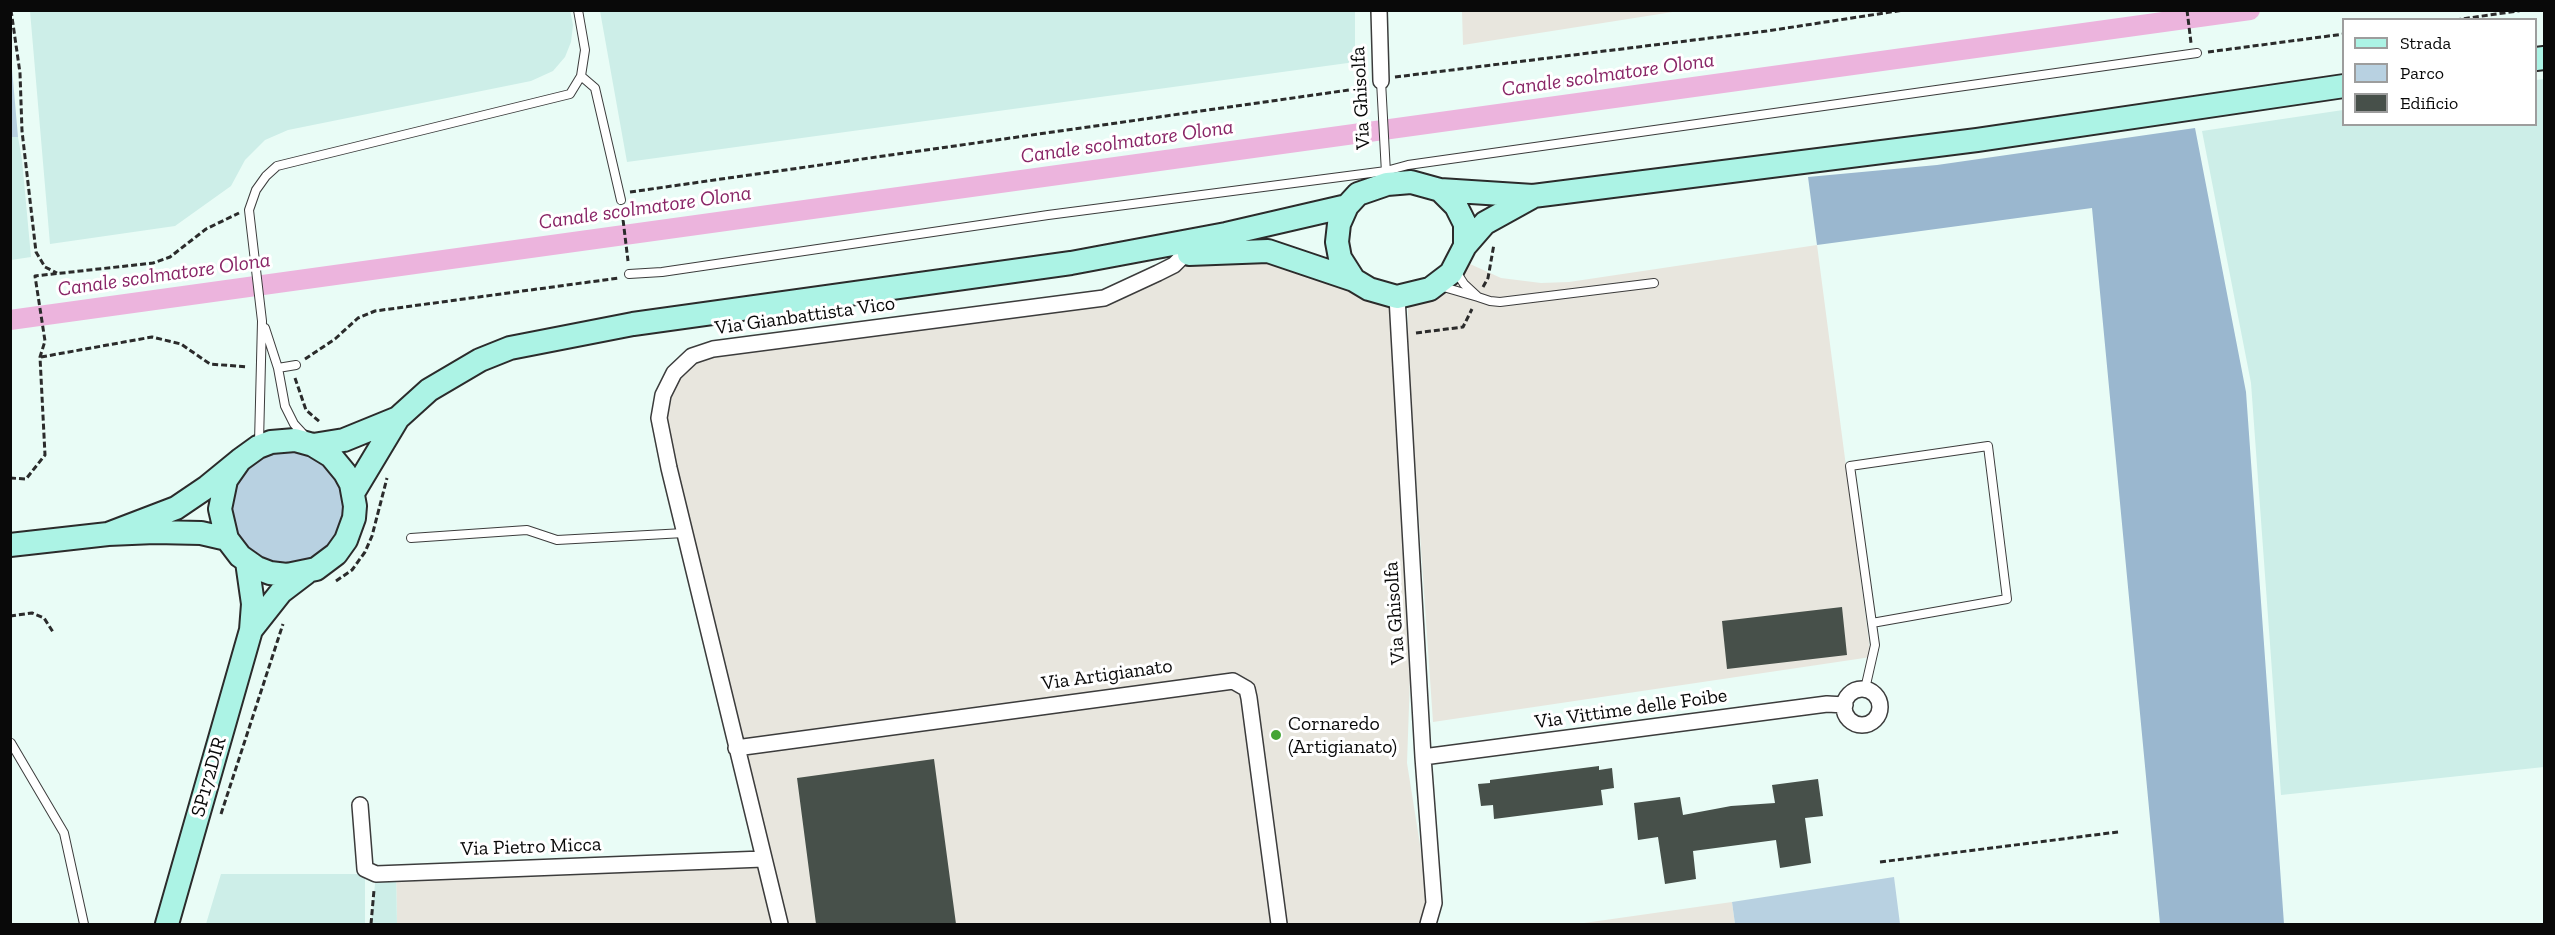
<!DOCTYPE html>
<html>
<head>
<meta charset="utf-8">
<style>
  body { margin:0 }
  #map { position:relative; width:2555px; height:935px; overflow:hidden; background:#e9fcf6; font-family:"Zilla Slab",serif }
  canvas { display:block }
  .frame { position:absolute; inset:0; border:12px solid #090909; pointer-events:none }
  .legend { position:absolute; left:2342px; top:18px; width:195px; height:108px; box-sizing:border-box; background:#fff; border:2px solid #9d9d9d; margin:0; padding:8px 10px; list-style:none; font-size:18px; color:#090909 }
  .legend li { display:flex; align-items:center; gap:12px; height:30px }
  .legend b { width:30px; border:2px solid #9d9d9d }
</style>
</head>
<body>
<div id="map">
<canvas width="2555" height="935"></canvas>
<div class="frame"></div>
<ul class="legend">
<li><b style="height:8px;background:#acf3e5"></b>Strada</li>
<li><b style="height:16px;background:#b8d1e1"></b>Parco</li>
<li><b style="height:16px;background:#47504a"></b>Edificio</li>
</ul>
</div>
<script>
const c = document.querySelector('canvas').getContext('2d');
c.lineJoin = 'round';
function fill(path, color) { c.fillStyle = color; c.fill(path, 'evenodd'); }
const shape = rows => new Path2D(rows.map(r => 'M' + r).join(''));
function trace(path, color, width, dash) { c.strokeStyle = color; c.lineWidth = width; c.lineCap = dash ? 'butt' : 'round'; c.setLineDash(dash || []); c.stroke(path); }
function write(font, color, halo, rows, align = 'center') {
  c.font = font + ' "Zilla Slab",serif'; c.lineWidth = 6; c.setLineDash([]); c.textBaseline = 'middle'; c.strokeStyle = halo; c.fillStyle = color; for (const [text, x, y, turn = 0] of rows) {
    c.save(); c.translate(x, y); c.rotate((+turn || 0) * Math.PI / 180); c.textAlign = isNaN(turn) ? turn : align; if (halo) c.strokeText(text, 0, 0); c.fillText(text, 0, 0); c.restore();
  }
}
const industrial = shape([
  [1462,11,1462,10,1679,11,1463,45],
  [1817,245,1871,657,1433,722,1408,361,1408,305,1454,283,1470,264,1501,278,1541,283,1569,282],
  [1227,251,1397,297,1411,650,1407,763,1428,895,1427,924,397,924,396,873,762,859,669,468,663,395,692,356,1104,298,1174,265],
  [1732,902,1735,924,1577,924]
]);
const farmland = shape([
  [570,10,573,25,571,42,565,57,553,71,531,81,288,130,265,140,245,160,231,186,175,226,50,244,30,11],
  [600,11,1355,11,1355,62,627,162],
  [2544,79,2544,767,2281,795,2251,383,2202,131,2343,110,2344,124,2536,124,2536,80],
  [10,137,18,137,22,160,31,257,11,260],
  [396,873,397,924,371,924,376,874],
  [221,874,365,874,365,924,206,924]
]);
const green = shape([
  [11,57,18,137,10,137],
  '230 508a57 57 0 1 1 114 0a57 57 0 1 1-114 0Z',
  [1894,877,1900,924,1735,924,1732,902]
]);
const forest = shape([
  [2195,128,2246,392,2284,924,2160,924,2092,208,1817,245,1808,177,1937,165]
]);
const canal = shape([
  [10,320,2250,10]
]);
const building = shape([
  [1842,607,1847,655,1727,669,1722,621],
  [934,759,956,924,816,924,797,778],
  [1599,766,1599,770,1612,768,1614,788,1601,790,1603,805,1494,819,1493,805,1481,806,1478,784,1490,783,1490,780],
  [1818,779,1823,816,1805,818,1811,863,1780,868,1776,840,1693,851,1696,879,1665,884,1658,837,1638,840,1634,803,1680,797,1683,815,1731,806,1775,803,1772,785]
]);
const path = shape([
  [11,10,20,73,22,131,36,252,45,267,57,273],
  [2187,10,2191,43],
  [2455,20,2524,10],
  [2208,52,2344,34],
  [1395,77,1767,31,1904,10],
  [630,192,1349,90,1366,85],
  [622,211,628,261],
  [1483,287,1488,278,1494,244],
  [1416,333,1463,327,1472,309],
  [41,357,152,337,181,344,210,364,248,367],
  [305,359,335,339,358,318,375,311,619,278],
  [295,378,306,410,321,423],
  [10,478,26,479,45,455,40,357,45,341,35,276,153,263,170,257,206,229,239,213],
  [336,581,352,570,365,552,372,536,387,478],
  [10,616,32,613,44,618,53,632],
  [221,814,283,624],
  [1880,862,2118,832],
  [371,924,374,890]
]);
const service = shape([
  [581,76,595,88,621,200],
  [1381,81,1386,173],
  [629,274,662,272,1048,215,1386,171,1408,165,2197,53],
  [1440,286,1478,297,1464,284,1455,270],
  [1478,297,1490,301,1500,302,1654,283],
  [265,328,278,368,285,406,294,424,305,436],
  [278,368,296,365],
  [259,442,262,321,249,210,256,190,266,176,277,166,570,94,581,76,585,50,578,10],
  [411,538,527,530,557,540,684,533],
  [1865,689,1875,645,1850,466,1988,446,2007,599,1872,623],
  [11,743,64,833,84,924]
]);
const minor = shape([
  [1379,10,1381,81],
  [1397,297,1423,757,1434,903,1428,924],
  '1844 707a18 18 0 1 1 36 0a18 18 0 1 1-36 0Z',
  [736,748,1233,681,1247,689,1249,698,1279,924],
  [1423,757,1827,704,1845,705],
  [360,805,365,869,376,874,763,859],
  [780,924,669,468,659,418,663,395,674,373,692,356,713,349,1104,298,1158,273,1174,265,1185,254]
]);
const secondary = shape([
  [2536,59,2544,58],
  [1411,182,1440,190,1456,206,1465,224,1465,246,1451,273,1430,289,1397,297,1369,289,1354,280,1340,258,1337,242,1339,224,1347,206,1358,194,1387,184,1411,182],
  [1440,190,1533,196,1977,140,2344,86],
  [1465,246,1485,223,1532,197],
  [1189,254,1268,251,1354,280],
  [313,445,344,440,398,418],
  [353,493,398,418,429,390,480,360,510,348,633,324,1071,263,1226,234,1347,206],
  [108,534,176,508,207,487,240,460,258,447,271,442,295,440,313,445,331,456,345,473,351,484,355,506,354,518,346,540,336,554,316,569,287,575,270,573,257,568,240,556,227,539,220,509,226,480,240,460],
  [10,545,108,534,155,532,201,533,227,539],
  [251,630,281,592,306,573],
  [167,924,251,630,253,604,247,562]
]);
const markers = [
  [1276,735,6,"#45a536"]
];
const streetNames = [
  ["Via Ghisolfa",1361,98,-93],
  ["Via Gianbattista Vico",805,316,-8],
  ["Via Ghisolfa",1395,613,-94],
  ["Via Artigianato",1107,675,-8],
  ["Via Vittime delle Foibe",1631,709,-8],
  ["SP172DIR",209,777,-74],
  ["Via Pietro Micca",531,847,-2]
];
const poiNames = [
  ["Cornaredo",1288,724],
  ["(Artigianato)",1288,747]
];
const waterNames = [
  ["Canale scolmatore Olona",1608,75,-8],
  ["Canale scolmatore Olona",1127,142,-8],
  ["Canale scolmatore Olona",645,208,-8],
  ["Canale scolmatore Olona",164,275,-8]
];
fill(industrial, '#e8e6de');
fill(farmland, '#cdeee8');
fill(green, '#b8d1e1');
fill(forest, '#9ab7cf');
trace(canal, '#ecb4dd', 20);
fill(building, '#47504a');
trace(service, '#3c3c3c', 10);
trace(minor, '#3c3c3c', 18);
trace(secondary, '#2b2b2b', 26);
trace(path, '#2b2b2b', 3, [6, 3]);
trace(service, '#fff', 8);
trace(minor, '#fff', 15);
trace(secondary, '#acf3e5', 22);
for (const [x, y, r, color] of markers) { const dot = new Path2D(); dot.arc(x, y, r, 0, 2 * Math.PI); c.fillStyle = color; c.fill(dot); trace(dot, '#fff', 2); }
write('20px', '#090909', '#fff', streetNames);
write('20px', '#090909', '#fff', poiNames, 'left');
write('italic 21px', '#892566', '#fff', waterNames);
</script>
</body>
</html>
